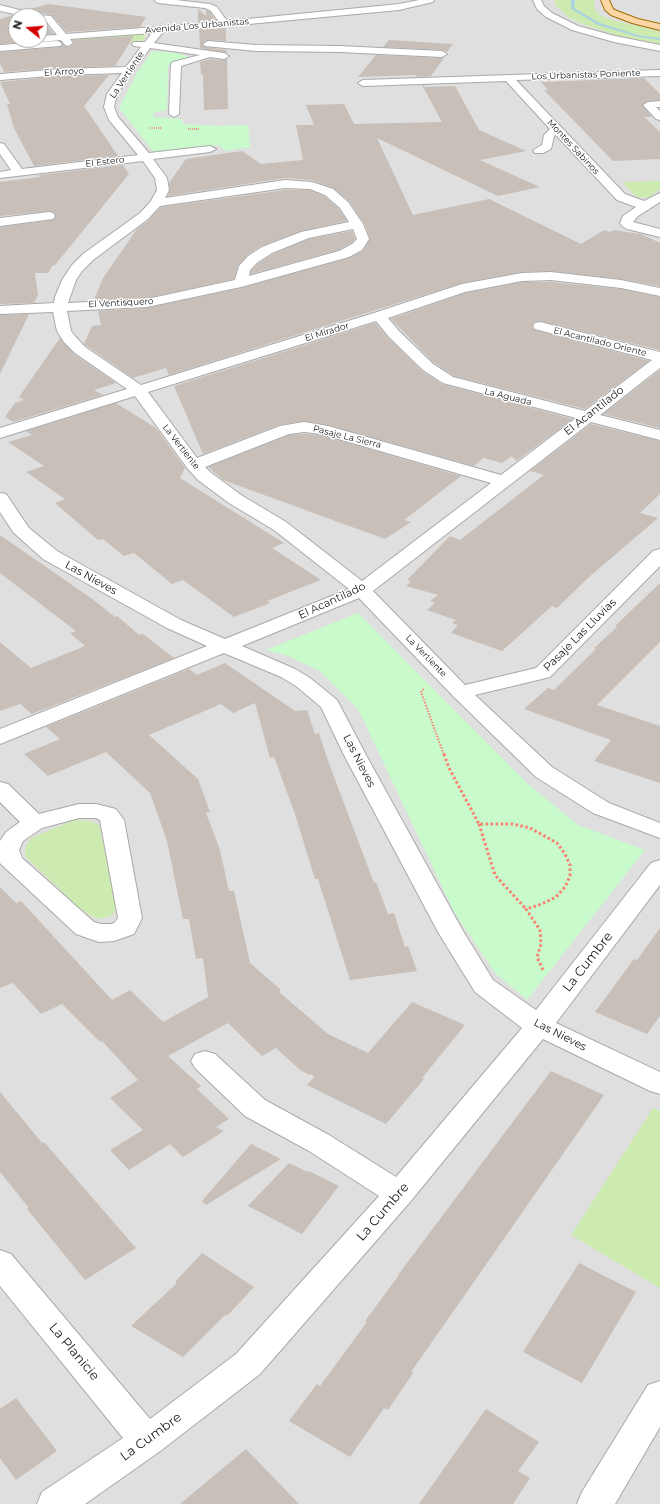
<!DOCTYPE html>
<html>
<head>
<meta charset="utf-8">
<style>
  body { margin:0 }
  #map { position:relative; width:660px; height:1504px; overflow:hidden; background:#f2efe9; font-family:Montserrat,sans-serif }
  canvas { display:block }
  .north { position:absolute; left:8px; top:8px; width:40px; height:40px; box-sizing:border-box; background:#fff; border:1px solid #a7a7a7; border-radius:50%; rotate:287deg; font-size:11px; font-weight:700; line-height:16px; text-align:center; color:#222 }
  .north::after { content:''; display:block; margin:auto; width:14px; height:18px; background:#d40000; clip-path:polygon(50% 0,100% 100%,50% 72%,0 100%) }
</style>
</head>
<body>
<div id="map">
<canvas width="660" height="1504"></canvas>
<div class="north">N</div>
</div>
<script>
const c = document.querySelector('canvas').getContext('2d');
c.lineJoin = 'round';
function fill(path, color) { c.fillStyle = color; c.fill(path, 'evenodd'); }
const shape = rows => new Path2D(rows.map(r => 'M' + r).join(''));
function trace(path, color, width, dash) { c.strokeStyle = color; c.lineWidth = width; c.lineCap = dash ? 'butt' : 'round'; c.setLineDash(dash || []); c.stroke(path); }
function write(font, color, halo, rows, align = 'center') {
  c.font = font + ' Montserrat,sans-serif'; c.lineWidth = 3; c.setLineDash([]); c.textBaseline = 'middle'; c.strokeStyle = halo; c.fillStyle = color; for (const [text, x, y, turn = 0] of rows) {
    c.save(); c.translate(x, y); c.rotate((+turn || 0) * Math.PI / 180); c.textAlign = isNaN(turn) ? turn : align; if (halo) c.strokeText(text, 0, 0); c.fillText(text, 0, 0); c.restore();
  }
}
const residential = shape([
  [0,0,660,0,660,1504,0,1504],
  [16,16,40,16,40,40,16,40]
]);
const grass = shape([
  [555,0,594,0,595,9,599,15,619,22,660,31,660,44,619,36,588,26,569,18,555,5],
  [137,33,146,34,144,40,135,42,79,41,71,39,73,38],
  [660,181,660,189,649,197,640,198,636,197,622,182],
  [74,820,90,821,99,824,117,908,112,915,102,919,93,917,79,908,25,856,26,846,31,838],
  [653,1108,660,1111,660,1288,571,1235]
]);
const park = shape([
  [159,51,181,54,188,57,168,66,167,110,153,113,154,117,181,119,184,124,218,126,248,125,250,147,225,151,219,145,155,154,119,108,138,71,152,52],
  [358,613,528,784,578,825,645,850,527,1000,495,973,454,912,358,709,320,671,288,656,266,650]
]);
const stream = shape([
  [571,0,575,0,574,8,600,23,638,35,660,38,660,40,638,37,598,25,571,9,571,0]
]);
const building = shape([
  [48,4,146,17,140,27,67,32,52,15,27,10],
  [198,9,206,16,206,10,210,12,216,21,198,22],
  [13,15,17,16,16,40,35,41,0,44,0,19],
  [40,22,44,22,54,34,40,34],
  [226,28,226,41,208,40,202,44,205,47,227,50,227,53,200,48,199,30],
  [134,36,115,66,61,68,4,72,0,63,0,52,60,47,63,45,69,47,74,43,73,40],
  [389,40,453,44,447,52,442,50,383,47],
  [376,55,442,58,444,58,431,76,417,77,416,75,358,77],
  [210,59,224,60,227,59,228,109,204,110,203,74,201,74,200,62],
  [109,75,84,106,118,156,34,166,14,128,7,104,10,104,0,82,61,76],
  [644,78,660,94,660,100,648,101,642,105,652,117,644,117,660,132,660,159,613,161,544,90,548,90,541,82],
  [422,85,425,85,424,87,455,86,479,130,526,151,480,160,540,187,498,196,377,138,413,215,489,199,581,244,604,230,610,232,613,230,641,234,660,243,660,286,621,279,551,271,522,272,462,283,169,375,166,368,133,378,84,344,92,326,101,325,98,311,147,308,241,288,349,258,363,251,370,238,364,223,349,201,333,188,312,180,285,178,168,196,170,190,169,183,186,159,242,151,261,164,303,160,296,125,314,125,306,105,344,104,354,124,442,122],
  [123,165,129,174,55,265,53,265,48,273,35,273,38,295,34,303,0,304,0,227,53,220,56,217,54,212,49,211,0,216,0,182,40,177,39,175],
  [285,190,310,190,324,196,339,209,347,221,301,231,261,246,247,255,238,265,234,279,147,298,94,300,103,278,137,229,149,220,161,207],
  [352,231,355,239,351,243,338,250,251,274,251,271,259,263,273,254,309,239],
  [522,282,551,282,621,289,660,297,660,350,540,321,534,322,532,327,535,330,649,361,585,409,454,376,434,363,391,319,465,293],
  [29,314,0,374,0,315],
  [375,323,388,338,422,371,442,384,573,419,516,461,512,456,502,463,483,458,474,466,328,425,304,421,279,425,203,454,174,386],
  [60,338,74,354,116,383,94,390,103,395,13,422,5,417,15,403,24,400,19,397],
  [660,370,660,428,603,414],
  [116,403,156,428,185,468,180,478,284,543,272,548,321,580,267,601,270,603,234,617,183,580,172,584,134,553,124,556,103,539,98,540,55,503,65,499,26,472,44,466,8,442,32,435,26,431],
  [591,424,660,441,660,494,640,513,658,518,589,577,557,608,552,606,502,651,451,633,458,625,452,623,456,620,427,610,435,603,430,601,438,595,406,586,411,581,407,580,450,536,460,540,540,478,544,475,530,471],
  [304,434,321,435,461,476,404,520,411,522,385,539,223,480,208,467,289,435],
  [0,535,95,601,115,617,117,616,139,635,143,634,174,658,32,714,20,704,0,711,0,642,31,668,85,646,70,633,76,631,0,573],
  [660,583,660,642,597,705,660,726,660,783,594,761,611,740,524,709,548,688,554,690,596,649,594,648,617,627,615,626],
  [225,663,295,711,307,710,315,734,319,733,327,758,374,883,376,882,388,914,394,913,405,947,408,946,417,971,350,980,318,879,315,879,295,814,274,757,270,758,255,703,233,713,221,704,149,735,198,779,210,812,206,813,220,850,229,891,234,891,250,963,281,990,279,992,328,1034,368,1053,412,1002,465,1025,422,1078,424,1079,386,1124,307,1085,314,1077,312,1074,310,1075,300,1070,276,1048,262,1056,228,1023,168,1056,201,1086,197,1089,229,1119,216,1127,224,1131,183,1157,170,1144,129,1170,110,1150,143,1130,110,1098,138,1080,102,1041,100,1042,62,1004,41,1014,13,983,0,988,0,887,16,903,21,901,112,1000,130,990,163,1022,208,997,203,958,196,959,189,919,183,919,167,841,150,793,106,752,48,776,24,754,60,739,46,727,189,669,197,675],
  [660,928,660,1016,647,1034,595,1012,634,959,637,960],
  [551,1071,604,1095,448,1319,411,1372,413,1373,388,1410,384,1408,350,1457,289,1421,317,1384,320,1386,367,1322,365,1321,399,1275,398,1275],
  [0,1092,42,1143,44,1142,136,1248,85,1280,27,1209,29,1208,0,1172],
  [251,1144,281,1159,206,1205,202,1201],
  [289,1163,308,1172,309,1171,339,1186,302,1234,248,1206],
  [202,1253,254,1287,227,1316,225,1315,183,1357,131,1326,177,1283,175,1282],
  [579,1263,636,1292,582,1383,523,1352],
  [16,1398,57,1451,16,1480,0,1458,0,1409],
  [486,1409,539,1442,518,1471,530,1478,513,1504,419,1504],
  [246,1449,299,1504,180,1504]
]);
const pathFar2 = shape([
  [150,128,161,128],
  [188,129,199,129]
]);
const pathFar1 = shape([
  [424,689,421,692,444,755]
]);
const path = shape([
  [444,754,449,768,479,824,513,824,530,828,557,843,565,854,570,865,570,876,565,887,556,897,542,904,526,909,540,930,541,944,537,957,544,972],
  [479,824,495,875,526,909]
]);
const minor = shape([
  [154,0,176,0,210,4,217,7,227,21,399,4,419,0,434,0,433,2,399,10,163,32,154,43,224,53,229,56,224,59,210,57,181,66,179,114,174,117,169,114,171,64,173,62,200,55,150,48,117,94,114,107,118,117,149,153,210,146,216,149,210,152,153,159,167,178,169,190,165,198,285,180,312,182,333,189,348,202,363,224,369,239,362,250,349,257,241,287,147,307,67,311,71,331,75,336,85,347,141,385,374,313,462,284,522,273,551,272,621,280,660,288,660,296,621,288,551,280,522,281,465,292,388,318,399,331,433,364,453,377,585,411,652,360,535,329,533,326,535,323,540,322,660,352,660,368,600,415,660,430,660,440,591,422,373,591,465,685,536,668,653,551,660,549,660,566,550,677,475,695,552,767,609,803,660,823,660,838,593,813,536,777,453,696,359,598,242,646,295,669,310,678,337,700,366,755,463,931,493,980,536,1010,651,863,660,860,660,885,556,1023,660,1072,660,1094,650,1091,543,1039,410,1202,260,1374,159,1452,85,1504,37,1504,42,1492,123,1438,0,1286,0,1250,11,1254,150,1419,236,1354,379,1196,309,1151,245,1116,195,1068,191,1061,195,1054,205,1051,215,1054,265,1100,329,1135,396,1177,522,1028,475,992,438,932,344,755,321,707,296,686,281,677,224,653,0,744,0,729,207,646,167,628,43,559,13,532,0,512,0,493,6,494,29,528,57,551,181,620,225,639,349,589,274,530,229,503,198,480,188,469,135,396,0,438,0,428,127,389,75,353,64,342,57,331,53,312,0,314,0,306,54,303,55,297,62,280,72,265,83,254,140,213,151,201,157,190,155,178,143,161,0,178,0,172,11,170,0,154,0,143,4,144,22,169,138,155,109,120,104,107,107,94,122,73,61,75,0,80,0,74,61,69,126,67,141,47,134,46,132,44,134,42,145,42,152,33,70,39,73,43,68,46,65,45,61,40,40,42,36,40,40,40,40,36,57,35,45,20,40,20,40,16,24,16,0,11,0,5,39,15,51,16,66,34,219,22,211,11,205,8,158,3,154,0],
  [285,188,310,189,325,195,340,208,349,222,301,232,262,247,248,256,239,266,235,280,147,299,68,303,76,280,82,271,93,260,148,219,160,206,285,188],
  [353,229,357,239,352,244,339,251,249,276,250,270,258,262,272,253,309,238,353,229],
  [376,321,389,337,423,370,443,383,576,418,501,475,328,426,304,422,280,426,197,458,148,392,376,321],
  [304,432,321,434,491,483,362,581,286,522,241,495,210,472,205,467,289,434,304,432],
  [533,0,541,0,544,6,552,13,578,26,615,36,660,45,660,51,614,42,572,30,546,17,537,9,533,0],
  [57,41,60,42,62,44,60,46,0,51,0,45,57,41],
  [208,41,256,45,340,46,442,51,447,54,442,57,340,52,256,51,205,46,203,44,208,41],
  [660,70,660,76,516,80,625,194,644,201,660,193,660,202,638,216,633,222,660,229,660,237,627,229,622,226,620,223,623,216,636,207,617,200,556,135,554,136,551,149,543,153,535,153,533,151,535,149,542,145,544,135,550,129,506,81,363,86,358,83,363,80,660,70],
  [660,101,660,107,656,107,660,111,660,120,656,119,643,105,648,102,660,101],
  [49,212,53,213,55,216,53,219,0,226,0,218,49,212],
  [0,782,8,784,39,814,79,804,96,804,116,809,124,820,142,918,134,934,114,941,99,942,76,934,3,866,0,863,0,841,6,832,20,822,0,802,0,782],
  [79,818,96,818,100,820,118,918,115,922,112,924,101,924,94,922,22,858,19,850,23,841,42,828,79,818],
  [660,1381,660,1427,615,1504,577,1504,582,1492,648,1385,660,1381]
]);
const major = shape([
  [601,0,609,0,613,9,617,11,638,19,660,24,660,30,632,23,611,15,605,10,601,0]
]);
const farStreetnames = [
  ["Avenida Los Urbanistas",197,26,-5],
  ["El Arroyo",64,72,-3],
  ["La Vertiente",127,75,-56],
  ["Los Urbanistas Poniente",586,75,-2],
  ["Montes Sabinos",573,147,47],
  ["El Estero",105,162,-7],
  ["El Ventisquero",121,303,-3],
  ["El Mirador",327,332,-17],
  ["El Acantilado Oriente",600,342,14],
  ["La Aguada",508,397,14],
  ["Pasaje La Sierra",347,437,14],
  ["La Vertiente",181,447,52],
  ["La Vertiente",426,656,46]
];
const streetNames = [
  ["El Acantilado",594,411,-38],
  ["Las Nieves",91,578,29],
  ["El Acantilado",332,601,-25],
  ["Pasaje Las Lluvias",580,635,-45],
  ["Las Nieves",359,761,63],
  ["Las Nieves",560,1035,27]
];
const nearStreetnames = [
  ["La Cumbre",588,962,-52],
  ["La Cumbre",383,1212,-49],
  ["La Planicie",74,1352,50],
  ["La Cumbre",151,1437,-36]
];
fill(residential, '#e0dfdf');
fill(grass, '#cdebb0');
fill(park, '#c8facc');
fill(stream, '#aad3df');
fill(building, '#c7bfb8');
trace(minor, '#a9a9a9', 2);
trace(major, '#a06b00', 2);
trace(pathFar2, '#fa8072', 1.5, [1, 1]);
trace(pathFar1, '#fa8072', 2, [1.5, 1.5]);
trace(path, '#fa8072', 3, [2.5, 2.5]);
fill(minor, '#fff');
fill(major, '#fcd6a4');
write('9px', '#222', '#fff', farStreetnames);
write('11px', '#222', '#fff', streetNames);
write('13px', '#222', '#fff', nearStreetnames);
</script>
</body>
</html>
